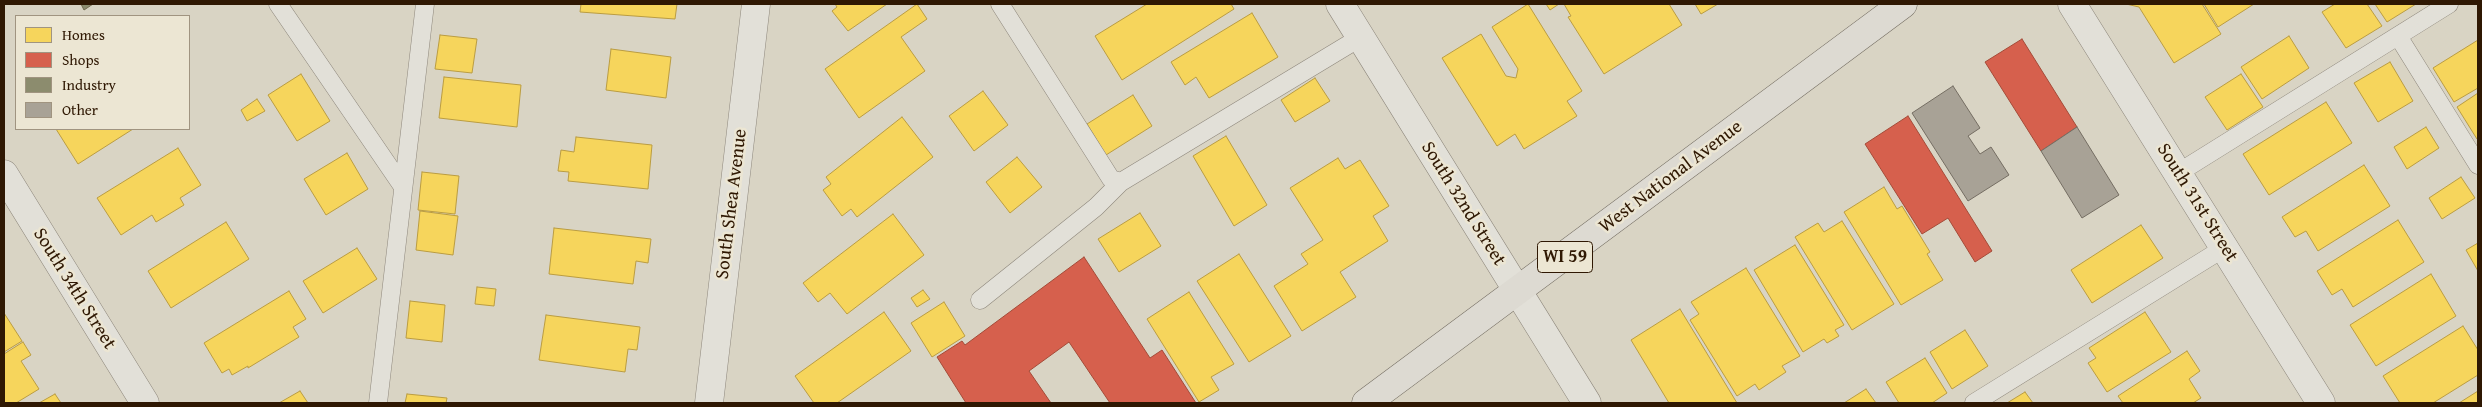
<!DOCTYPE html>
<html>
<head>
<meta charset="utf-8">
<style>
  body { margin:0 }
  #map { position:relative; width:2482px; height:407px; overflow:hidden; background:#d9d4c4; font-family:"Gentium Book Plus",serif }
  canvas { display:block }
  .frame { position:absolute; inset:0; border:5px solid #2f1803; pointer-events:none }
  .legend { position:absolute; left:15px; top:15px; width:175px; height:115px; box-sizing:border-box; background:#ece6d3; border:1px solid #a09480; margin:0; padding:6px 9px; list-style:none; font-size:15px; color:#2f1803 }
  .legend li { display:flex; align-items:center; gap:10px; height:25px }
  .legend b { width:25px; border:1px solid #a09480 }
</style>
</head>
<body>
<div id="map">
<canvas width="2482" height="407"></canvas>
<div class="frame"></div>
<ul class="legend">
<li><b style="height:14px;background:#f6d55c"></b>Homes</li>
<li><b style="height:14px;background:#d6604d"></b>Shops</li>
<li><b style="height:14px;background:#8c8c6e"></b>Industry</li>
<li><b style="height:14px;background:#a8a296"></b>Other</li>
</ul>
</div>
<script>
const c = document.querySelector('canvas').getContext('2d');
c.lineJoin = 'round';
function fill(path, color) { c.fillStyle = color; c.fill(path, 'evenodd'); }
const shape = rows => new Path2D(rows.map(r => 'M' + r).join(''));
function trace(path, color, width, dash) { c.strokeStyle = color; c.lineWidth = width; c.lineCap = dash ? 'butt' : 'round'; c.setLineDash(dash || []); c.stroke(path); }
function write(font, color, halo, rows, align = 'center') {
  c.font = font + ' "Gentium Book Plus",serif'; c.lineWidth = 5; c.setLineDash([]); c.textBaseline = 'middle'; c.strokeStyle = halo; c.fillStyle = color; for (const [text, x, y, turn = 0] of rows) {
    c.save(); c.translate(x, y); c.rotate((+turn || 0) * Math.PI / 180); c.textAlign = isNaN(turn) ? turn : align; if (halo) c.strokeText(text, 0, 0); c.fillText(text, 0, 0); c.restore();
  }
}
const homes = shape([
  [581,4,677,4,675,19,580,12,581,4],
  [835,4,887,4,848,31,832,11,837,7,835,4],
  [917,4,927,19,901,37,925,71,859,118,825,69,917,4],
  [1147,4,1231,4,1234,9,1122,80,1095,36,1147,4],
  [1528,4,1582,91,1567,101,1577,116,1524,149,1515,134,1497,146,1442,58,1481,34,1506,76,1516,78,1518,69,1492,27,1528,4],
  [1546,4,1559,4,1550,10,1546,4],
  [1564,4,1669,4,1682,25,1604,74,1568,17,1571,16,1564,4],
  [1695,4,1718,4,1701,14,1695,4],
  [2126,4,2202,4,2221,34,2174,63,2139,7,2126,4],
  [2204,4,2254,4,2218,27,2204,4],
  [2335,4,2367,4,2382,26,2346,48,2322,12,2335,4],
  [2375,4,2416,4,2387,22,2375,4],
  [1252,13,1278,57,1209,98,1196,77,1185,85,1171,62,1252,13],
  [440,35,477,39,472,73,435,69,440,35],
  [2289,36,2309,68,2262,99,2241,67,2289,36],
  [2478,40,2478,88,2454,102,2433,68,2478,40],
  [611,49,671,57,666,98,606,90,611,49],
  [2390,62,2413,101,2378,122,2354,83,2390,62],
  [301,74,330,121,297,141,268,95,301,74],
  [2241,74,2263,107,2227,130,2205,97,2241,74],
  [444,77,521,85,517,127,439,118,444,77],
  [1315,78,1330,101,1295,122,1281,100,1315,78],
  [983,91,1008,125,974,151,949,116,983,91],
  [2478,93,2478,139,2477,139,2457,107,2478,93],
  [1133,95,1152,126,1106,155,1087,124,1133,95],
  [257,99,265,111,247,121,241,110,257,99],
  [2326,102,2352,143,2269,195,2243,154,2326,102],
  [902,117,933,157,857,217,851,209,842,216,823,190,831,184,826,177,902,117],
  [2426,127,2439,148,2407,169,2394,147,2426,127],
  [56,129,133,129,78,164,56,129],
  [1226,136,1267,205,1234,226,1193,156,1226,136],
  [576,137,652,145,648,189,568,181,569,172,558,171,561,150,574,152,576,137],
  [178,148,201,185,180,198,184,205,156,222,152,215,121,235,97,198,178,148],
  [347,153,368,189,326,215,304,179,347,153],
  [1017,157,1042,187,1010,213,986,182,1017,157],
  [1338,158,1345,169,1360,160,1389,206,1373,216,1388,241,1340,272,1356,297,1302,331,1274,286,1308,264,1301,254,1323,240,1290,188,1338,158],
  [2364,165,2390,206,2318,251,2306,231,2295,237,2282,217,2364,165],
  [422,172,459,176,455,214,418,210,422,172],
  [2461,177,2475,198,2442,219,2429,198,2461,177],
  [1884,187,1897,209,1902,206,1930,252,1927,254,1943,280,1901,305,1844,212,1884,187],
  [420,211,458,216,453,255,416,250,420,211],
  [1140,213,1161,246,1119,272,1098,239,1140,213],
  [893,214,924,255,847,314,830,293,818,302,803,283,893,214],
  [2398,220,2424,262,2353,307,2342,289,2332,295,2317,271,2398,220],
  [1842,221,1894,304,1852,330,1795,237,1818,223,1824,232,1842,221],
  [226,222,249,259,171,308,148,271,226,222],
  [2141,225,2163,258,2092,303,2071,270,2141,225],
  [554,228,651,239,648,263,636,261,633,284,549,274,554,228],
  [2478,243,2478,271,2466,250,2478,243],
  [1795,245,1844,325,1835,330,1839,336,1827,343,1824,339,1803,352,1754,270,1795,245],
  [357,248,377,279,323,313,303,281,357,248],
  [1239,254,1291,336,1249,362,1197,281,1239,254],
  [1746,268,1800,356,1782,366,1786,372,1759,390,1755,384,1737,396,1690,320,1699,314,1691,302,1746,268],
  [2431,274,2456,316,2376,366,2350,325,2431,274],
  [477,287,496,289,494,306,475,304,477,287],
  [923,290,930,299,917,307,911,298,923,290],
  [289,291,306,319,293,327,299,337,248,368,248,366,232,375,229,369,222,373,204,343,289,291],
  [1189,292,1234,364,1211,377,1219,390,1199,402,1147,319,1189,292],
  [410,301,445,305,442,342,406,338,410,301],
  [944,302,965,336,932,357,911,323,944,302],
  [1680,309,1737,403,1669,403,1631,340,1680,309],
  [884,312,911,351,837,403,814,403,795,376,884,312],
  [2145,312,2171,352,2107,392,2088,363,2096,358,2089,348,2145,312],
  [4,313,22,341,4,352,4,313],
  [546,315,640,327,637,350,628,349,625,372,539,360,546,315],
  [2463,326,2478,350,2478,375,2433,403,2400,403,2383,376,2463,326],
  [1965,330,1988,366,1952,389,1930,352,1965,330],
  [23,342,31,355,21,361,39,389,16,403,4,403,4,354,23,342],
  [2187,351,2200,371,2189,379,2201,398,2193,403,2123,403,2118,396,2187,351],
  [1925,358,1947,393,1932,403,1899,403,1886,382,1925,358],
  [1866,389,1876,403,1844,403,1866,389],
  [300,391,308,403,279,403,300,391],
  [2478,391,2478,403,2459,403,2478,391],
  [2025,392,2033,403,2007,403,2025,392],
  [55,394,61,403,39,403,55,394],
  [407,394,447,398,446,403,405,403,407,394]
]);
const shops = shape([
  [2022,39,2077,127,2041,151,1985,62,2022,39],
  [1908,116,1992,251,1975,262,1948,218,1922,234,1865,144,1908,116],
  [1084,257,1150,358,1162,350,1196,403,1110,403,1069,342,1029,371,1051,403,966,403,937,357,962,341,965,345,1084,257]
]);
const industry = shape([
  [81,4,93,4,84,10,81,4]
]);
const building = shape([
  [1953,86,1980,128,1968,136,1980,154,1991,147,2009,175,1968,201,1912,113,1953,86],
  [2077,127,2119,195,2082,218,2041,151,2077,127]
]);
const service = shape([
  [278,4,403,187],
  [1000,4,1111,179,1121,182,1361,37],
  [2398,36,2478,165],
  [2178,173,2449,4],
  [980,300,1096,207,1121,182],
  [378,403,425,4],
  [1974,403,2224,248]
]);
const minor = shape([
  [1340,4,1587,403],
  [2072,4,2321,403],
  [4,174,145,403],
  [709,403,756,4]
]);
const primary = shape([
  [1366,403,1903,4]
]);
const shields = [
  [1565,257,55]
];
const shieldNames = [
  ["WI 59",1565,257]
];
const streetNames = [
  ["West National Avenue",1671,177,-37],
  ["South 31st Street",2197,203,58],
  ["South Shea Avenue",732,204,-83],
  ["South 32nd Street",1463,204,58],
  ["South 34th Street",74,289,58]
];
fill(homes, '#f6d55c');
trace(homes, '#ba9c41', 1);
fill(shops, '#d6604d');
trace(shops, '#a44a37', 1);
fill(industry, '#8c8c6e');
trace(industry, '#70694e', 1);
fill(building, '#a8a296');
trace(building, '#746d62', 1);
trace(service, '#8d867b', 19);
trace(minor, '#8d867b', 29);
trace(primary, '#746d62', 29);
trace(service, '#e2e0d8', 18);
trace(minor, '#e2e0d8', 28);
trace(primary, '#dddad2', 28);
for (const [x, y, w] of shields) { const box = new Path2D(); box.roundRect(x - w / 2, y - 15.5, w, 31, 4); c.fillStyle = '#ece6d3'; c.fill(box); trace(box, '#2f1803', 1); }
write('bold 18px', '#2f1803', null, shieldNames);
write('19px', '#2f1803', '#ece6d3', streetNames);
</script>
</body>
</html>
